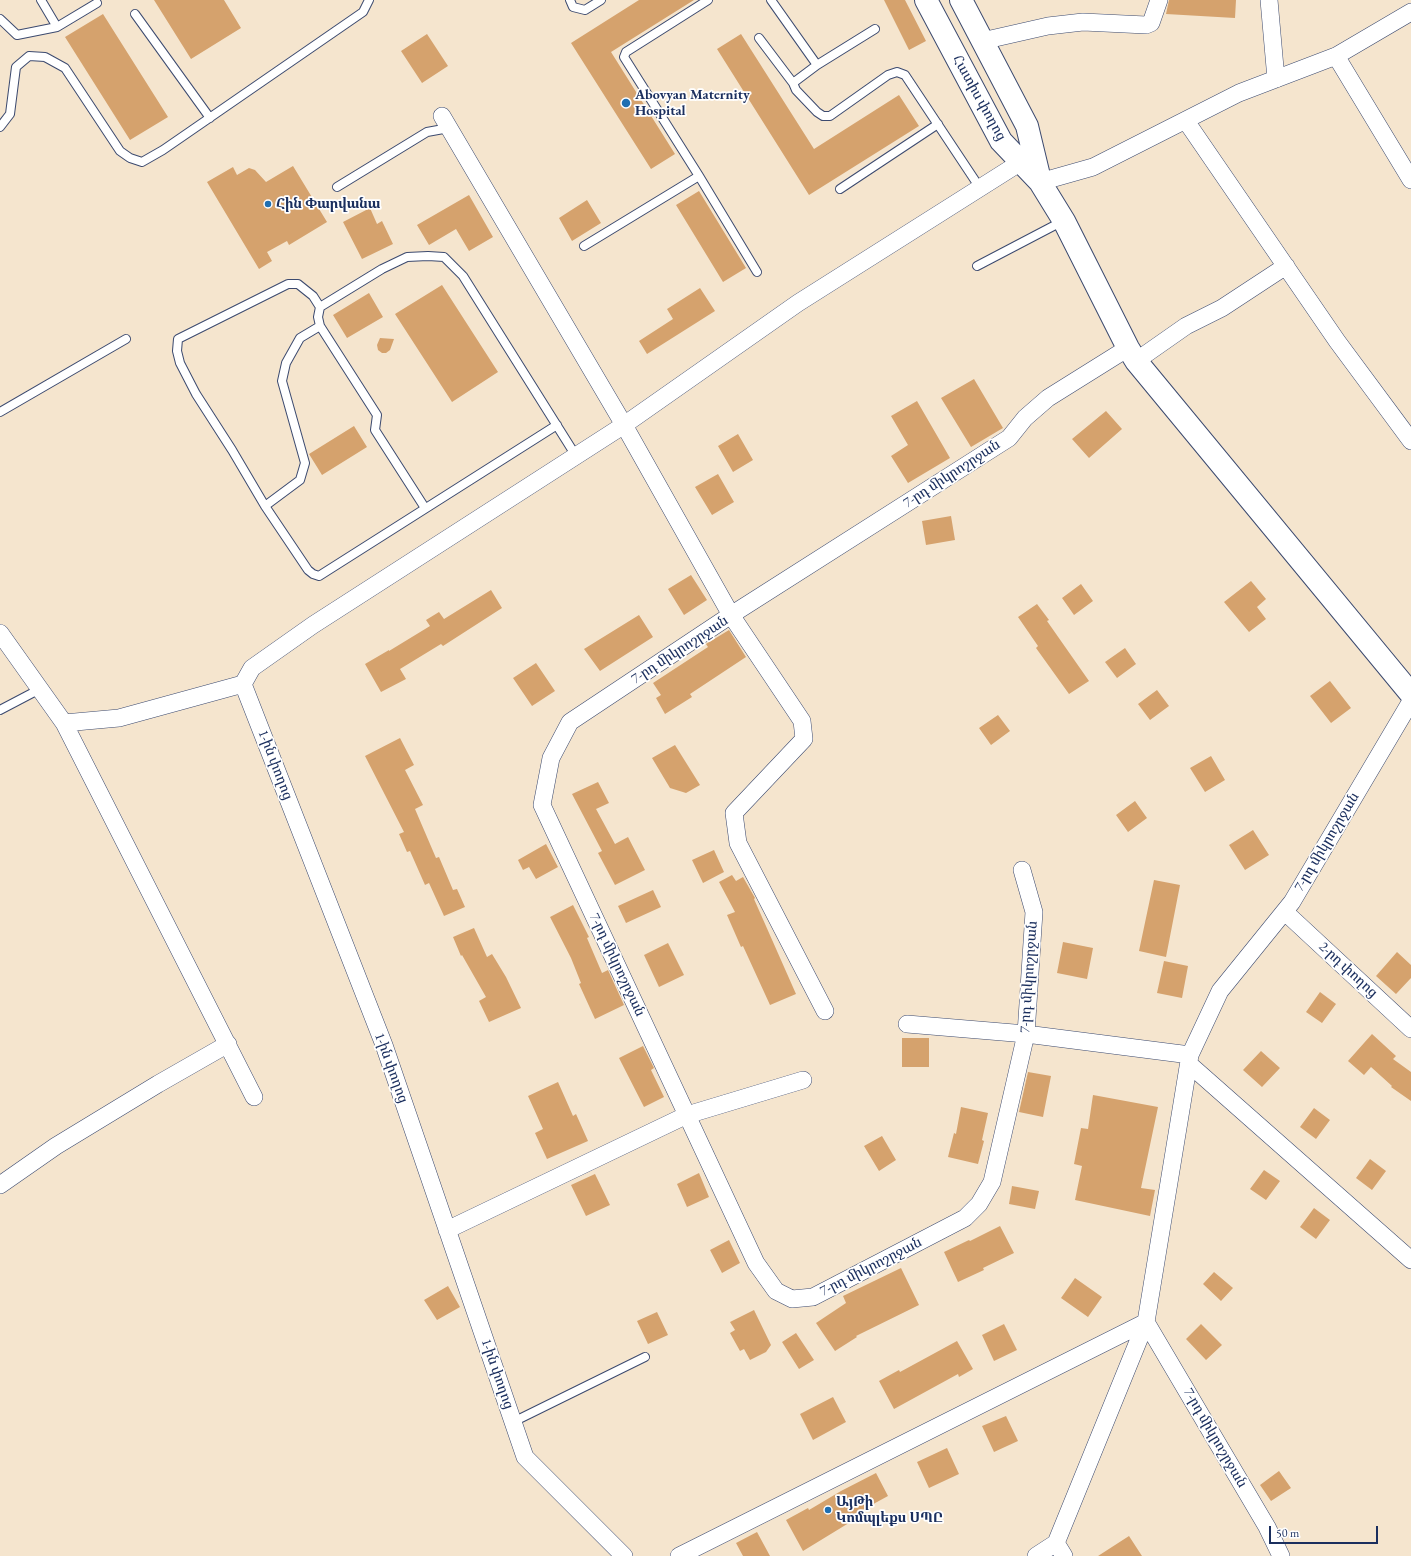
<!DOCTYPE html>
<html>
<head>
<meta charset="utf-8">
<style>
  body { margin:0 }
  #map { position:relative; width:1411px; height:1556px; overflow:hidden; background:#f5e5ce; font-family:"EB Garamond",serif }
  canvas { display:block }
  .scale { position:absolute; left:1269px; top:1526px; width:109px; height:18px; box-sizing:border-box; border:2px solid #1b2f5e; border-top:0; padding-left:5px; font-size:12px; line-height:14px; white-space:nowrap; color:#1b2f5e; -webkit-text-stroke:3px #fff; paint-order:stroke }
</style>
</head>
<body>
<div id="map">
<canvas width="1411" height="1556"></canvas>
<div class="scale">50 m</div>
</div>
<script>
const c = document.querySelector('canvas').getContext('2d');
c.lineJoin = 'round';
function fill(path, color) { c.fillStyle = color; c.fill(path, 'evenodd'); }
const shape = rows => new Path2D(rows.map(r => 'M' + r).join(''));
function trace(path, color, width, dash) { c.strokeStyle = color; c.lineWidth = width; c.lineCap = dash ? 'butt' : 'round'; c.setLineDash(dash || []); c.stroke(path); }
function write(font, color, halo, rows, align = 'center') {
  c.font = font + ' "EB Garamond","Noto Serif Armenian",serif'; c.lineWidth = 3.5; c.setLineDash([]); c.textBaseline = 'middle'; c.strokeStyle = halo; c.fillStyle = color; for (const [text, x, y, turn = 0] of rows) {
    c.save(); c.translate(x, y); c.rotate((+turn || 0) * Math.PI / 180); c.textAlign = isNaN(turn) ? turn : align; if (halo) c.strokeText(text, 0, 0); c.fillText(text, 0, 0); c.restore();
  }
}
const building = shape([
  [154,0,224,0,241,28,191,59],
  [639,0,694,0,611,52,675,154,651,169,571,43],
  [884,0,905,0,926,41,909,50],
  [1169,0,1236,0,1235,18,1166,14],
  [103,14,168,117,130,140,65,37],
  [427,34,448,66,422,83,401,51],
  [741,34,814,149,899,95,919,126,809,195,717,49],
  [293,166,327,222,289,245,287,241,267,252,272,261,259,269,207,182,233,167,237,175,249,168,255,170,266,182],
  [699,191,746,268,723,282,676,205],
  [469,195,493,237,469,251,456,229,429,245,417,225],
  [587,200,601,223,572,241,559,218],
  [370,208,377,224,382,221,393,244,362,259,343,222],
  [442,285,498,372,452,402,395,314],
  [700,288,715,311,647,354,639,341,673,319,667,309],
  [369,293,383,317,347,338,333,315],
  [380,338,394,339,390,350,386,353,382,353,378,350,377,345],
  [974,379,1003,428,971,447,941,398],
  [917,401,950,458,908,483,891,456,908,445,891,416],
  [1106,411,1122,429,1089,458,1072,439],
  [354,426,367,447,322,475,309,454],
  [738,434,753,460,733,472,718,446],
  [718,474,734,502,712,515,695,487],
  [951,516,955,540,926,545,922,521],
  [691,575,707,600,684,615,668,589],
  [1251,581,1266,599,1257,607,1266,619,1249,632,1224,602],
  [1081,584,1093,601,1074,615,1062,598],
  [491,590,502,608,443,646,441,644,400,669,406,679,381,692,365,664,389,650,389,651,430,626,426,620,439,612,444,619],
  [1037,604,1049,620,1047,621,1089,681,1069,694,1036,648,1038,646,1018,617],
  [639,615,653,637,600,671,584,649],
  [729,630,746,657,690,694,692,697,665,714,656,698,661,695,653,683,708,647,706,644],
  [1125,648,1136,664,1117,678,1105,662],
  [536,663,555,691,532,706,513,678],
  [1330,681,1351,708,1331,723,1310,696],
  [1157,690,1169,706,1150,720,1138,704],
  [998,715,1010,731,991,745,979,728],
  [400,738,414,765,405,770,423,805,415,809,436,858,439,857,453,890,457,889,465,907,444,916,429,883,425,885,410,851,407,852,399,834,404,832,365,756],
  [675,745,700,785,686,793,670,788,652,758],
  [1211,756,1225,780,1205,792,1190,768],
  [598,782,609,803,596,809,615,844,628,837,645,870,615,885,598,853,602,851,572,794],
  [1135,801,1147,818,1128,832,1116,815],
  [1253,830,1269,855,1245,870,1229,845],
  [546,844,558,867,536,879,529,867,523,870,518,860],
  [714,850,724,872,703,883,692,860],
  [732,875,736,881,743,877,755,898,754,899,796,994,770,1005,743,946,741,947,727,915,735,912,719,882],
  [1154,880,1180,885,1166,957,1139,951],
  [653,890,661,907,626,923,618,906],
  [573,905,589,937,587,938,602,973,608,970,624,1005,595,1019,579,984,581,983,571,958,550,917],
  [474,928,487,957,492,954,506,977,521,1008,489,1022,479,1001,486,997,462,955,461,956,453,937],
  [1063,942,1093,948,1087,979,1057,973],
  [668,943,684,975,659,987,644,955],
  [1397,952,1411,965,1411,978,1396,994,1376,976],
  [1164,961,1188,966,1182,998,1157,993],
  [1320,992,1336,1004,1322,1023,1306,1012],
  [1372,1034,1396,1056,1393,1059,1411,1072,1411,1101,1391,1087,1392,1086,1371,1067,1364,1075,1348,1061],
  [902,1038,929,1038,929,1067,902,1067],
  [643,1046,654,1068,651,1070,664,1097,644,1107,619,1058],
  [1261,1051,1280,1068,1262,1087,1243,1070],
  [1028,1072,1051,1076,1043,1117,1019,1112],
  [558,1082,573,1116,576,1114,588,1141,547,1159,535,1133,543,1129,528,1096],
  [1093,1095,1158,1107,1141,1188,1155,1190,1150,1216,1075,1200,1082,1166,1074,1164,1081,1128,1088,1129],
  [961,1107,988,1113,982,1140,984,1141,978,1164,948,1157,954,1133,956,1134],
  [1314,1108,1330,1120,1316,1139,1300,1127],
  [882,1136,896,1160,879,1171,864,1146],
  [1370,1159,1386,1171,1372,1190,1356,1178],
  [1264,1170,1280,1181,1266,1200,1250,1189],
  [699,1173,709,1197,687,1207,677,1184],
  [595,1174,610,1205,586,1216,571,1185],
  [1012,1186,1039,1191,1035,1209,1009,1204],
  [1314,1208,1330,1220,1316,1239,1300,1227],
  [1000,1226,1014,1253,983,1268,984,1270,958,1282,944,1252,969,1240,970,1241],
  [729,1240,740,1263,722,1273,710,1250],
  [901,1268,919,1305,856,1336,857,1337,835,1351,816,1323,846,1303,843,1296],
  [1214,1272,1233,1288,1221,1301,1203,1284],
  [1075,1278,1102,1297,1088,1317,1061,1298],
  [448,1286,460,1307,437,1320,424,1300],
  [754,1310,771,1345,766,1352,750,1360,744,1349,740,1351,730,1333,735,1330,730,1322],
  [657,1312,668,1335,648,1344,637,1321],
  [1004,1324,1017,1350,994,1361,982,1335],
  [1201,1324,1222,1345,1206,1360,1186,1339],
  [796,1333,814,1360,799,1369,782,1342],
  [957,1341,973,1369,959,1377,958,1374,894,1409,879,1381,899,1370,900,1372],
  [833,1397,846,1422,813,1440,800,1414],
  [1006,1416,1018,1441,994,1452,982,1426],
  [947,1448,959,1474,929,1488,917,1462],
  [1279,1471,1291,1488,1271,1501,1260,1485],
  [876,1473,888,1496,855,1514,857,1518,803,1551,786,1520,808,1508,809,1510,841,1491],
  [757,1532,770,1556,743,1556,736,1543],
  [1129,1536,1142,1556,1098,1556]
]);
const service = shape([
  [41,0,57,27],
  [570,0,573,7,585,10,601,0],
  [708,0,626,52,624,57,699,176,757,272],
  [771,0,817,65],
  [135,14,210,118],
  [0,19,17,35,57,27,97,3],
  [875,29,817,65,793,83,796,90,817,112,823,116,830,116,888,75,897,72,905,75,980,188],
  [759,38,793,83],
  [0,127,10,114,16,67,29,56,45,57,65,68,120,151,130,158,142,162,163,150,363,12,369,0],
  [337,187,427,132,449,128],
  [840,189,938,124],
  [584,246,699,176],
  [977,266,1063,221],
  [320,307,313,296,298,284,288,284,178,339,177,351,180,363,196,394,232,450,265,506,308,570,313,574,319,576,557,425],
  [0,412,126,339],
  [265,506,300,480,305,463,282,381,286,363,300,338,320,326],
  [425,508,375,430,377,415,320,326,318,317,320,307,382,269,407,257,428,256,444,257,463,276,576,456],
  [0,710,40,689],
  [513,1422,645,1357]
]);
const minor = shape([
  [1269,0,1276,79],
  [982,41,1048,26,1083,22,1146,25,1151,23,1159,0],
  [1336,56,1411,180],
  [442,116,624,425,731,615,802,721,804,739,734,813,738,843,825,1011],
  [1186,121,1337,341,1411,441],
  [1040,182,1093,167,1239,93,1336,56,1411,12],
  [1136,361,1186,326,1222,308,1286,266],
  [0,633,64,723,254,1097],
  [243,684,384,1045,525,1457,624,1556],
  [64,723,119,718,243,684,252,668,313,625,624,425,798,303,1032,155],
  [1022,870,1034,912,1026,1034,992,1182,979,1204,965,1218,813,1297,792,1299,776,1291,756,1263,542,805,551,758,570,722,731,615,1009,438,1025,418,1048,398,1128,348],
  [1285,912,1411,1029],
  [907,1024,1026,1034,1190,1055],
  [1189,1064,1411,1260],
  [0,1185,56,1146,158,1084,228,1044],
  [447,1230,687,1115,803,1080],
  [679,1556,1146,1322,1190,1055,1220,991,1292,902,1411,701],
  [1036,1556,1056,1543],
  [1064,1556,1056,1543,1146,1322,1267,1527,1281,1556]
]);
const secondary = shape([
  [926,0,1001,141,1040,182,1064,221,1128,348,1136,361,1411,694],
  [961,0,1027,126,1040,180]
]);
const markers = [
  [626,103,5,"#1f6fb2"],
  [268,204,4,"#1f6fb2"],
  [828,1510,4,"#1f6fb2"]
];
const poiNames = [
  ["Abovyan Maternity",635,95],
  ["Hospital",635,111],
  ["Հին Փարվանա",276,204],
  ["ԱյԹի",836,1502],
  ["Կոմպլեքս ՍՊԸ",836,1518]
];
const streetNames = [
  ["Հատիս փողոց",979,98,61],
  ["7-րդ միկրոշրջան",952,474,-33],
  ["7-րդ միկրոշրջան",680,650,-33],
  ["1-ին փողոց",275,765,69],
  ["7-րդ միկրոշրջան",1327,842,-59],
  ["7-րդ միկրոշրջան",617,965,65],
  ["2-րդ փողոց",1348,970,43],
  ["7-րդ միկրոշրջան",1029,977,-86],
  ["1-ին փողոց",391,1068,70],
  ["7-րդ միկրոշրջան",871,1267,-27],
  ["1-ին փողոց",497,1374,71],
  ["7-րդ միկրոշրջան",1215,1438,60]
];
fill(building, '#d5a26d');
trace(service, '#3c4a6f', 10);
trace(minor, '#3c4a6f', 18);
trace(secondary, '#3c4a6f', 24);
trace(service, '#fff', 8);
trace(minor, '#fff', 17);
trace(secondary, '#fff', 22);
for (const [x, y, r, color] of markers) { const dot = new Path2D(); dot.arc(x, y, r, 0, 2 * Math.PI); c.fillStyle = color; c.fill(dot); trace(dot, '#fff', 1.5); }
write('bold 14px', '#1b2f5e', '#fff', poiNames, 'left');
write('14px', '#1b2f5e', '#fff', streetNames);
</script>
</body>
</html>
